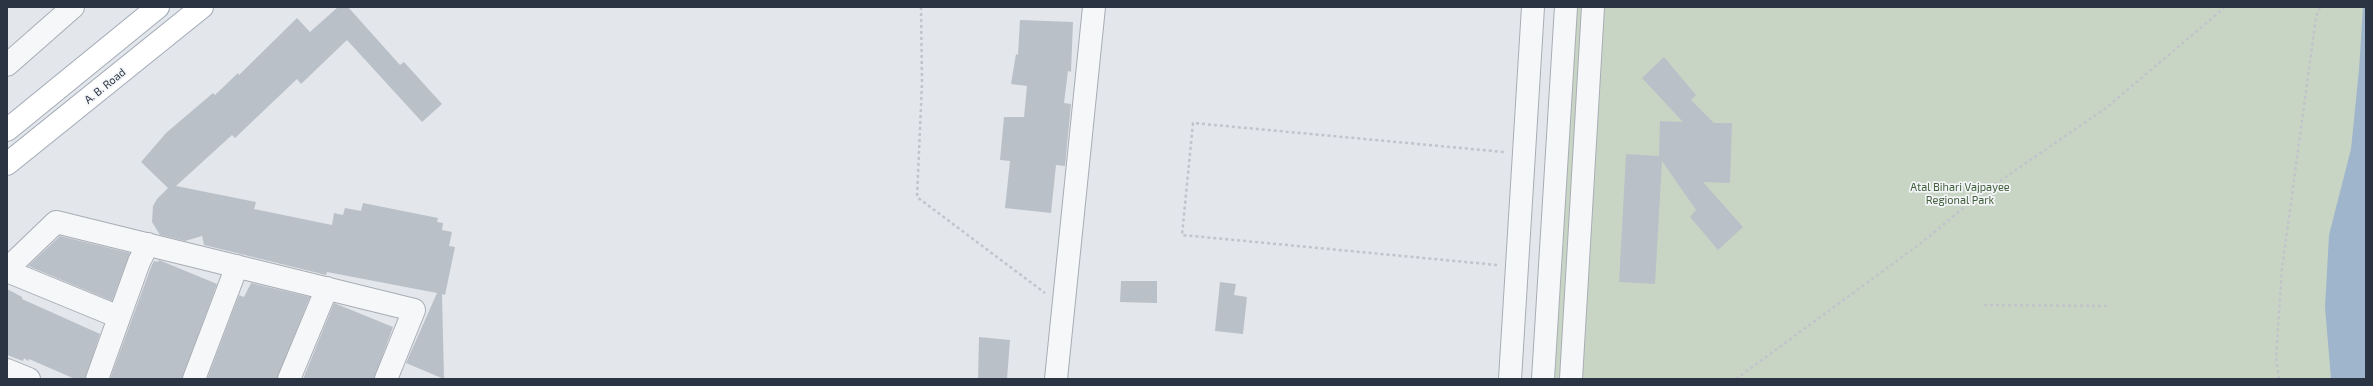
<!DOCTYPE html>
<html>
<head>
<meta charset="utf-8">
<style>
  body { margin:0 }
  #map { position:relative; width:2373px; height:386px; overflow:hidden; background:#e3e6eb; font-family:"Exo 2",sans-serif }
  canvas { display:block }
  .frame { position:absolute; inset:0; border:8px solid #2b3443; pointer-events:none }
</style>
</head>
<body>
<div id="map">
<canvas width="2373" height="386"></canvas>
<div class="frame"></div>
</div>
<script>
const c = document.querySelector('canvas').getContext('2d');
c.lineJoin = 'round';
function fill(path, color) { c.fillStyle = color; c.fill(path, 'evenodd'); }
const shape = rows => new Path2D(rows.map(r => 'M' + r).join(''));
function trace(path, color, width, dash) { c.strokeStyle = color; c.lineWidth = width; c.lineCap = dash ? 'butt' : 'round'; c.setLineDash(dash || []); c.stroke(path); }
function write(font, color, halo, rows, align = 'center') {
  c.font = font + ' "Exo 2",sans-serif'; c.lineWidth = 3.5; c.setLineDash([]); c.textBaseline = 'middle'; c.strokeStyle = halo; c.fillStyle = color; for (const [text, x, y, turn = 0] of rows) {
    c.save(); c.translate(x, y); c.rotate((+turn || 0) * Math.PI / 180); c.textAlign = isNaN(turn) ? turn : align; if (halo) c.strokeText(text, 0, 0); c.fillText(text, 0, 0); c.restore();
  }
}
const green = shape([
  [1564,7,2366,7,2366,379,1542,379]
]);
const water = shape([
  [2363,7,2366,7,2366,379,2331,379,2325,307,2329,235,2351,149,2359,70]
]);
const building = shape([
  [338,7,348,7,400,65,404,62,442,104,422,122,347,40,301,84,297,79,235,138,232,135,176,186,256,202,254,209,332,225,334,213,343,215,345,208,361,211,363,203,438,218,437,222,443,223,442,230,452,232,449,246,455,247,445,295,442,294,444,379,406,363,437,293,327,272,326,275,204,245,202,236,185,241,160,235,152,222,153,206,157,199,168,188,141,162,166,133,213,93,215,95,238,73,239,75,297,18,310,32],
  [1020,20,1073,22,1071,72,1068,71,1064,103,1071,104,1065,166,1056,165,1051,213,1005,208,1010,161,1000,160,1004,117,1024,117,1027,86,1011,84,1016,54,1018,55],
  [1664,57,1696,95,1691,100,1714,123,1732,123,1730,183,1703,182,1743,227,1718,250,1690,217,1696,210,1662,161,1655,284,1619,282,1626,154,1659,156,1660,121,1683,122,1642,78],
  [60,236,130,253,112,301,28,266],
  [159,260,217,284,182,379,110,379,151,267,154,261,158,262],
  [1121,281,1157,281,1157,303,1120,302],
  [1220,282,1236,284,1234,295,1247,297,1243,334,1215,331],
  [251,283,310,297,277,379,207,379,239,295,244,297],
  [7,289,22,297,22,299,100,334,85,379,75,379,29,359,28,361,24,358,23,361,7,355],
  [334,303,393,327,374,379,303,379],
  [979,337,1010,340,1007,379,978,379]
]);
const path = shape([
  [921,7,922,84,917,197,1045,293],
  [1497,265,1182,235,1193,123,1504,152],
  [1984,305,2108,306],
  [1736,379,1921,243,1978,196,2106,108,2224,8],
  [2279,379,2276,358,2282,269,2316,17,2320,7]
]);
const minor = shape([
  [7,65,73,7],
  [7,269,56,222,414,310,386,379],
  [7,271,119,317],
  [7,370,29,379],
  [97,379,139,262,148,244],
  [194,379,237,266],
  [289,379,327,288],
  [1056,379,1094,7],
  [1510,379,1533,7],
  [1543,379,1566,7],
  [1571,379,1593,7]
]);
const major = shape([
  [7,130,158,7],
  [7,164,202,7]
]);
const streetNames = [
  ["A. B. Road",105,86,-39]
];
const parkNames = [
  ["Atal Bihari Vajpayee",1960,187],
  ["Regional Park",1960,200]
];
fill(green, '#c9d5c4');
fill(water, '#9eb5cb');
fill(building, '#bac0c8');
trace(minor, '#a8adb5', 24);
trace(major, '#a2abb7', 24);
trace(path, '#c1c4ca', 2.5, [3, 3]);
trace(minor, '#f6f7f9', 22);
trace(major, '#fff', 22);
write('11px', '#2b3443', '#f3f5f8', streetNames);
write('11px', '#405f38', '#f3f5f8', parkNames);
</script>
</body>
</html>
